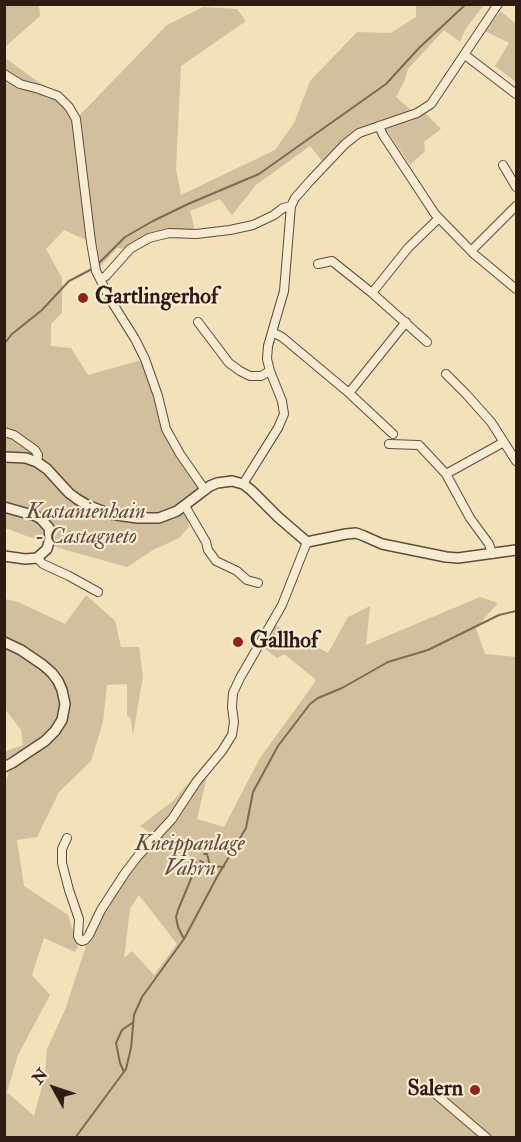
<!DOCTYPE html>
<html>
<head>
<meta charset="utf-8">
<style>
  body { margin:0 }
  #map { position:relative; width:521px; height:1142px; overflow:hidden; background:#f3e1b9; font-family:"IM FELL Double Pica",serif }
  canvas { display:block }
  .frame { position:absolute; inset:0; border:6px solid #2f1b12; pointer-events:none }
  .north { position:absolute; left:24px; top:1058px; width:60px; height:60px; -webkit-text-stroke:4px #f7ecd2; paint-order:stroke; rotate:310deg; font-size:16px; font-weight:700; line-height:24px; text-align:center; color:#2f1b12 }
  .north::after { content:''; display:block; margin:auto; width:21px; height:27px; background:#2f1b12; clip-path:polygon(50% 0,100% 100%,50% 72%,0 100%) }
</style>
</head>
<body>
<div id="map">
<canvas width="521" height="1142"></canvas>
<div class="frame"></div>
<div class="north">N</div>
</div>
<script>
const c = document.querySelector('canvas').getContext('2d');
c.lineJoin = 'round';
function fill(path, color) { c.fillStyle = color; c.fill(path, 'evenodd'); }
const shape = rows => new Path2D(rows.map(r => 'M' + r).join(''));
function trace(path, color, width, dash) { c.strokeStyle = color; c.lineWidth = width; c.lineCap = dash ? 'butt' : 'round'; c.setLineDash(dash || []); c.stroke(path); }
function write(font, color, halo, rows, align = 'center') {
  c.font = font + ' "IM FELL Double Pica",serif'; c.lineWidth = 4.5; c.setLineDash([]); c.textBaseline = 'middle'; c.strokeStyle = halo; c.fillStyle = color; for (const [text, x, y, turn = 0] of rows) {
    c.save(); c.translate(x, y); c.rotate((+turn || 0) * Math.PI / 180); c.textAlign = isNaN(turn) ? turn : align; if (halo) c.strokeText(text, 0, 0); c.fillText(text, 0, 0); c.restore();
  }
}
const green = shape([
  [5,4,39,5,40,16,5,47],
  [416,5,437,5,440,7,442,5,484,5,466,28,460,42,444,30,408,69,404,82,396,97,412,111,423,111,441,129,424,142,425,151,410,165,387,131,381,125,370,124,356,129,322,161,310,146,256,185,232,215,220,199,190,211,196,234,169,233,130,249,117,248,96,271,91,242,64,230,46,249,62,278,62,313,51,324,51,346,71,348,88,375,145,359,166,429,205,490,185,506,189,527,179,538,153,550,127,567,59,548,5,528,5,58,58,96,76,119,167,25,203,7,237,9,246,21,181,66,176,169,181,195,275,150,294,123,310,81,357,32,391,33,416,17],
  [500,12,502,12,516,24,516,82,495,66,509,43,485,31],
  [86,595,115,621,121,647,139,647,143,676,133,735,131,719,127,715,127,684,107,685,103,722,91,761,59,792,37,837,17,840,24,886,68,915,78,947,75,952,44,938,32,975,50,995,18,1055,7,1092,34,1116,45,1075,47,1049,65,1010,86,946,95,928,112,885,149,832,140,826,173,801,212,755,197,819,224,827,260,758,315,682,315,679,284,654,277,658,265,649,265,643,275,625,328,653,348,617,370,606,366,645,480,597,498,603,476,628,485,654,516,657,516,1137,5,1137,4,786,12,764,5,767,4,752,23,745,21,730,5,709,5,599,18,602,65,624],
  [139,895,177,944,154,975,132,951,124,958,130,909]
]);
const stream = shape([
  [97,265,125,237,153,221,188,204,259,174,386,84,419,48,466,4],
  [4,344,12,334,42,310,69,281,92,269],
  [204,854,207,854,210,866,224,867],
  [200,861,203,862],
  [184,939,178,927,176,917,178,910,193,874,196,863],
  [124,1072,120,1063,116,1043,122,1030,132,1023],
  [75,1138,126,1069,131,1048,134,1015,142,997,184,939,217,877,246,828,253,792,278,746,310,704,318,698,342,688,388,662,428,650,499,615,516,611]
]);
const minor = shape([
  [465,55,516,94],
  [4,74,20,84,39,89,58,96,69,107,76,119,91,242,96,271,110,299,135,339,145,359,158,396,166,429,180,454,205,490],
  [379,126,383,135,435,214,474,254,516,289],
  [503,165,516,187],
  [471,251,516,206],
  [318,264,332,261,372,293,427,342],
  [100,279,106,276,130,249,149,238,169,233,196,234,230,230,253,225,274,215,283,208,291,206],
  [372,293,408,248,439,218],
  [198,322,229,363,240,371,250,376,261,376,270,371],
  [272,332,282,337,349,393,393,434],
  [446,374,466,394,491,422,516,461],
  [349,393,406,322],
  [4,432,14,435,35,450,38,455,37,462],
  [389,444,419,445,446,474,504,442],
  [446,474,470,518,489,544,492,554],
  [243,484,278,428,284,414,282,401,270,371,267,359,268,346,284,291,291,206,295,198,310,181,345,144,359,133,417,113,431,104,498,4],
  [185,506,206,542,208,550,216,561,237,571,247,580,258,583],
  [37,558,43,564,69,576,98,592],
  [67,838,62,849,62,863,69,890,79,919,78,936,80,940,82,941,85,940,89,935,101,910,125,873,138,856,172,819,197,781,222,751,232,735,234,722,232,707,233,693,240,678,282,605,307,542],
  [431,1090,487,1138]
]);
const tertiary = shape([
  [4,457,26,458,37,462,47,469,69,493,77,499,87,505,110,514,137,518,159,518,177,511,210,486,217,483,232,481,243,484,251,490,278,517,307,542,346,534,356,533,364,536,382,544,446,557,458,558,516,550],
  [4,507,36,516,41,519,49,528,50,538,47,549,37,558,25,559,4,556],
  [4,642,21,650,43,665,52,673,58,681,62,690,65,704,62,720,55,731,45,741,12,763,4,767]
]);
const markers = [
  [83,298,6,"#8f2418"],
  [238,642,6,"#8f2418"],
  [475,1090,6,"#8f2418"]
];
const poiNames = [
  ["Gartlingerhof",95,298],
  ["Gallhof",250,642],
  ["Salern",463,1090,"right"]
];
const parkNames = [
  ["Kastanienhain",86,513],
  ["- Castagneto",86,538],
  ["Kneippanlage",190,845],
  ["Vahrn",190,870]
];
fill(green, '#d2bf9d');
trace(stream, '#7c6a54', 2);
trace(minor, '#604c3c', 10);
trace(tertiary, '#604c3c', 12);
trace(minor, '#f7ecd2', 8);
trace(tertiary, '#f7ecd2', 9);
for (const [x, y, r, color] of markers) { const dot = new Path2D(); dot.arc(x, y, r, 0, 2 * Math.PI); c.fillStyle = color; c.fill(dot); trace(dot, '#f7ecd2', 2); }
write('bold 22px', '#2f1b12', '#f7ecd2', poiNames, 'left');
write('italic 22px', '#604c3c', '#f7ecd2', parkNames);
</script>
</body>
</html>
